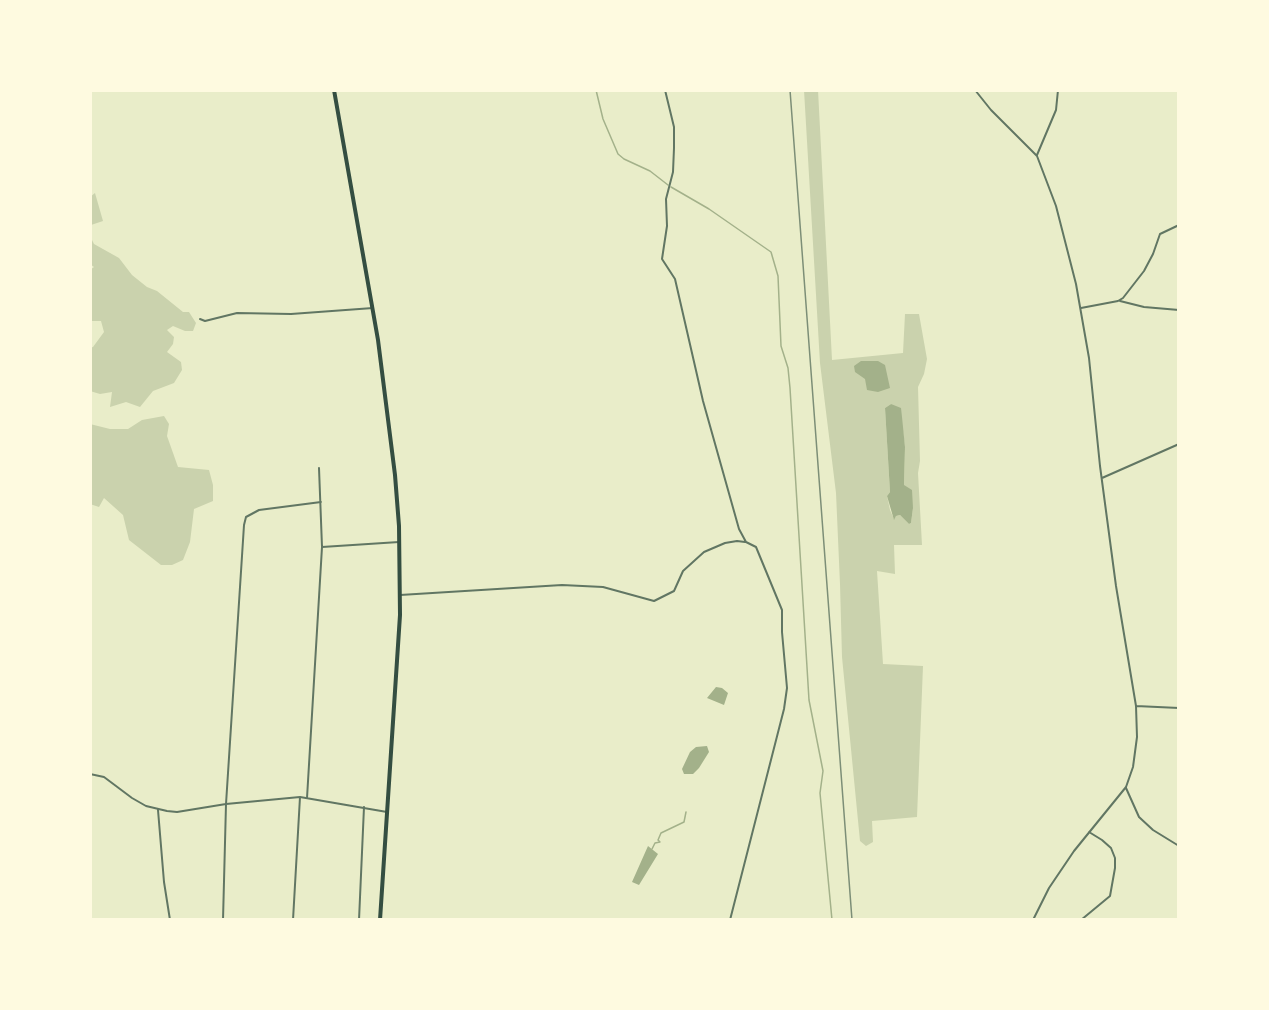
<!DOCTYPE html>
<html>
<head>
<meta charset="utf-8">
<style>
  body { margin:0 }
  #map { position:relative; width:1269px; height:1010px; overflow:hidden; background:#e9edc9; font-family:"Golos Text",sans-serif }
  canvas { display:block }
  .frame { position:absolute; inset:0; border:92px solid #fefae0; pointer-events:none }
</style>
</head>
<body>
<div id="map">
<canvas width="1269" height="1010"></canvas>
<div class="frame"></div>
</div>
<script>
const c = document.querySelector('canvas').getContext('2d');
c.lineJoin = 'round';
function fill(path, color) { c.fillStyle = color; c.fill(path, 'evenodd'); }
const shape = rows => new Path2D(rows.map(r => 'M' + r).join(''));
function trace(path, color, width, dash) { c.strokeStyle = color; c.lineWidth = width; c.lineCap = dash ? 'butt' : 'round'; c.setLineDash(dash || []); c.stroke(path); }
const green = shape([
  [804,90,818,90,832,360,903,353,905,314,919,314,927,359,924,374,918,387,920,461,918,473,922,545,894,545,895,574,877,571,883,664,923,666,917,817,872,821,873,842,866,846,860,841,842,657,840,584,836,493,820,363],
  [891,404,903,432,905,447,904,486,913,508,911,523,909,524,900,515,896,516,894,519,890,510,887,496,890,492,885,408],
  [95,193,103,221,91,225,90,229,90,197],
  [90,236,94,244,119,258,132,275,147,287,157,291,183,312,189,312,196,323,193,331,185,331,173,326,167,330,174,337,173,344,167,352,181,362,182,370,174,383,153,391,140,407,126,402,110,407,112,392,100,394,90,391,90,348,93,347,104,332,101,321,90,321,90,270,94,267,90,264],
  [164,416,169,424,167,436,178,467,209,470,213,485,213,501,194,509,190,542,183,560,172,565,161,565,129,540,123,515,104,498,99,507,90,504,90,424,110,429,128,429,142,420]
]);
const water = shape([
  [861,361,878,361,885,365,890,388,878,392,867,390,865,379,855,372,854,366],
  [891,404,901,408,902,417,905,447,904,485,912,490,913,508,911,523,909,524,900,515,896,516,894,520,887,496,890,492,885,408],
  [716,687,722,688,728,693,724,705,707,698],
  [707,746,709,752,699,768,693,774,684,774,682,769,690,752,696,747],
  [648,846,658,854,639,885,632,882]
]);
const stream = shape([
  [596,90,603,119,618,154,624,159,650,171,668,185],
  [671,187,709,209,771,252,778,276,781,346,788,368,790,388,809,700,823,771,820,793,832,920],
  [652,849,655,843,660,842,658,840,661,833,684,822,686,812]
]);
const minor = shape([
  [665,90,674,127,674,148,673,172,666,199,667,226,662,259,675,279,703,401,739,529,746,542,756,547,782,610,782,632,787,688,784,709,730,920],
  [975,90,991,110,1037,156,1056,206,1076,284,1089,358,1100,466,1116,586,1136,706,1137,737,1133,767,1126,787,1074,851,1049,888,1033,920],
  [1037,155,1056,110,1058,90],
  [1120,301,1144,307,1179,310],
  [1081,308,1118,301,1123,298,1144,271,1153,254,1160,234,1179,225],
  [200,319,205,321,237,313,291,314,373,308],
  [1102,478,1179,444],
  [322,547,399,542],
  [400,595,562,585,603,587,654,601,674,591,683,571,704,552,725,543,737,541,745,542],
  [1136,706,1179,708],
  [90,774,104,777,132,798,146,806,167,811,177,812,226,804,300,797,387,812],
  [1126,788,1139,817,1153,830,1179,846],
  [307,798,322,547,319,468],
  [158,810,164,882,170,920],
  [223,920,226,804,244,525,246,517,259,510,321,502],
  [293,920,300,797],
  [359,920,364,807],
  [1081,920,1110,896,1115,868,1115,858,1111,848,1102,840,1089,832]
]);
const trunk = shape([
  [334,90,378,340,395,475,399,526,400,615,380,920]
]);
const rail = shape([
  [790,90,852,920]
]);
fill(green, '#cad2ad');
fill(water, '#a3b18a');
trace(stream, '#a3b18a', 1.5);
trace(minor, '#617663', 2);
trace(trunk, '#344e41', 4);
trace(rail, '#7c8e77', 1.5);
</script>
</body>
</html>
